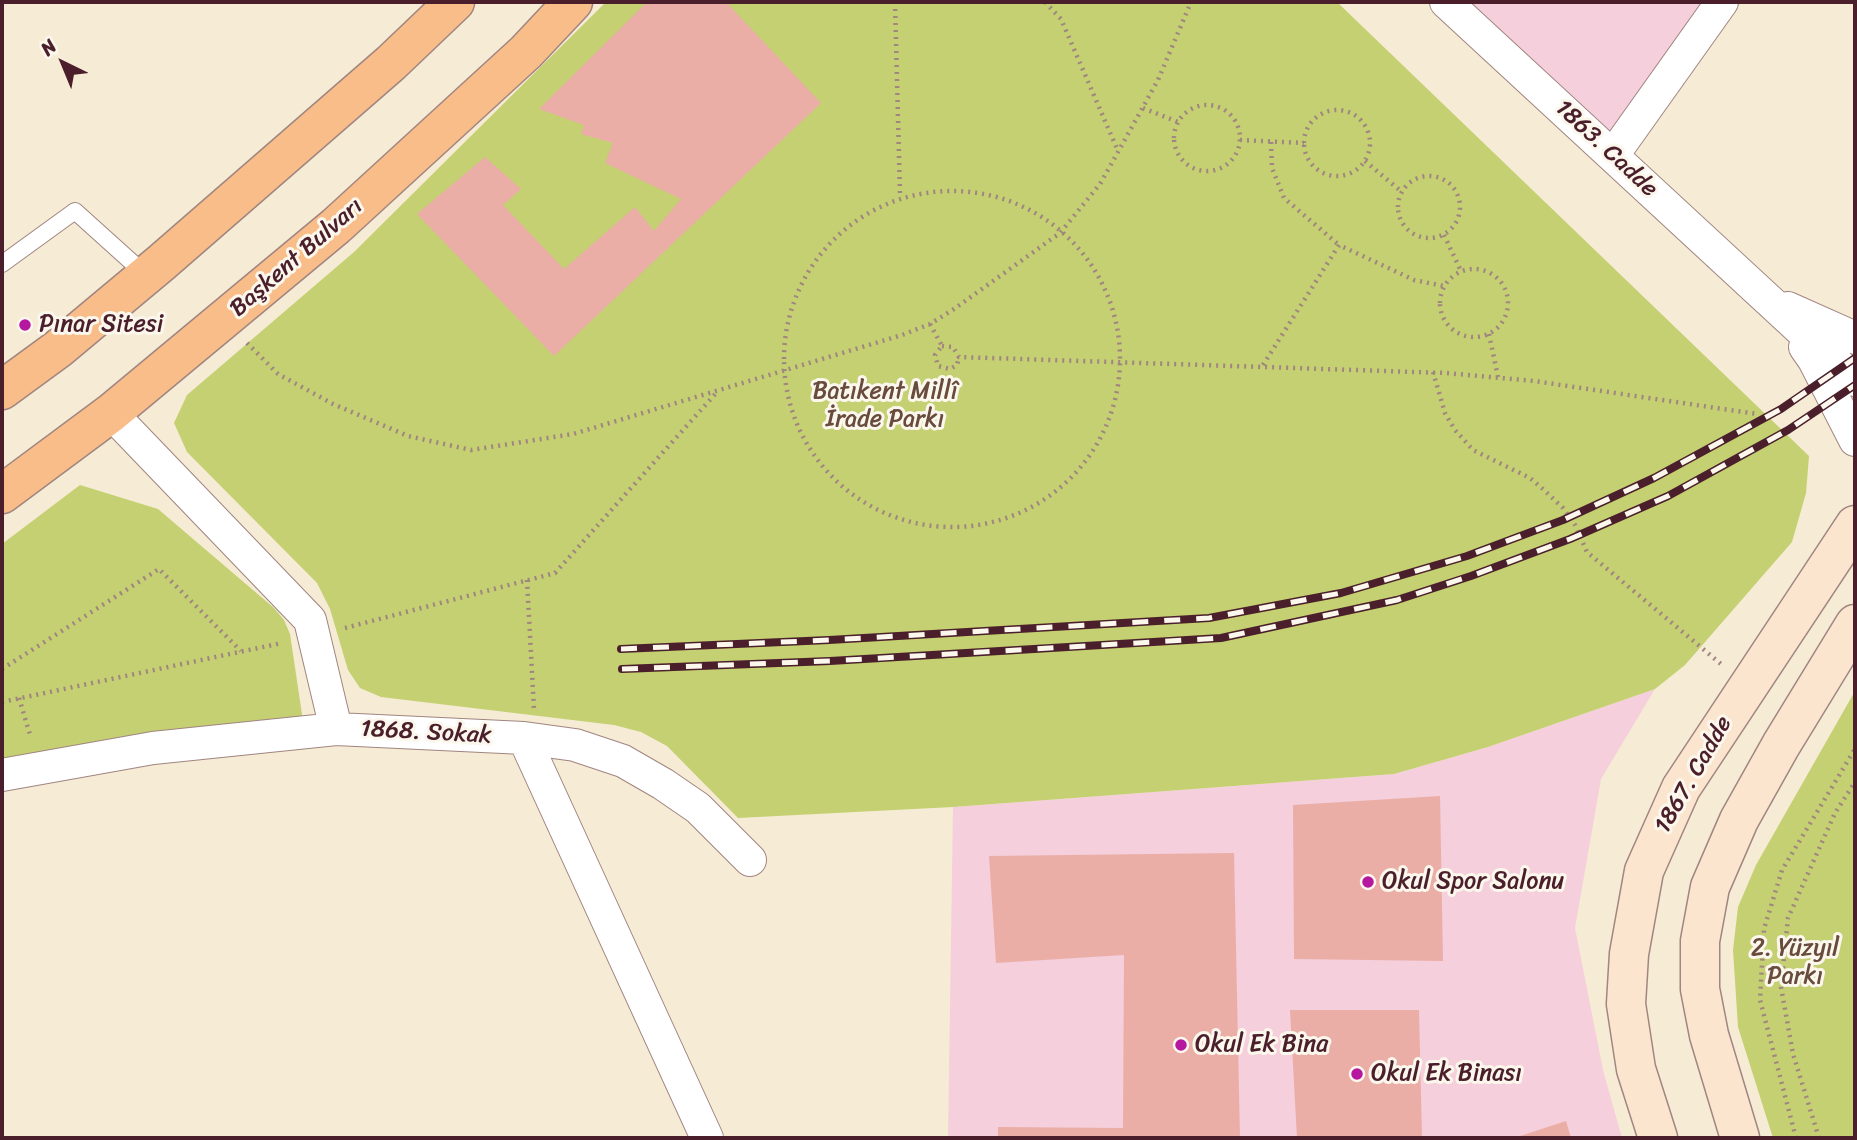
<!DOCTYPE html>
<html>
<head>
<meta charset="utf-8">
<style>
  body { margin:0 }
  #map { position:relative; width:1857px; height:1140px; overflow:hidden; background:#f6ebd5; font-family:Sriracha,sans-serif }
  canvas { display:block }
  .frame { position:absolute; inset:0; border:4px solid #4a1f2b; pointer-events:none }
  .north { position:absolute; left:28px; top:28px; width:70px; height:70px; -webkit-text-stroke:5px #fbf7ec; paint-order:stroke; rotate:317deg; font-size:19px; font-weight:700; line-height:28px; text-align:center; color:#4a1f2b }
  .north::after { content:''; display:block; margin:auto; width:24px; height:32px; background:#4a1f2b; clip-path:polygon(50% 0,100% 100%,50% 72%,0 100%) }
</style>
</head>
<body>
<div id="map">
<canvas width="1857" height="1140"></canvas>
<div class="frame"></div>
<div class="north">N</div>
</div>
<script>
const c = document.querySelector('canvas').getContext('2d');
c.lineJoin = 'round';
function fill(path, color) { c.fillStyle = color; c.fill(path, 'evenodd'); }
const shape = rows => new Path2D(rows.map(r => 'M' + r).join(''));
function trace(path, color, width, dash) { c.strokeStyle = color; c.lineWidth = width; c.lineCap = dash ? 'butt' : 'round'; c.setLineDash(dash || []); c.stroke(path); }
function write(font, color, halo, rows, align = 'center') {
  c.font = font + ' Sriracha,sans-serif'; c.lineWidth = 6; c.setLineDash([]); c.textBaseline = 'middle'; c.strokeStyle = halo; c.fillStyle = color; for (const [text, x, y, turn = 0] of rows) {
    c.save(); c.translate(x, y); c.rotate((+turn || 0) * Math.PI / 180); c.textAlign = isNaN(turn) ? turn : align; if (halo) c.strokeText(text, 0, 0); c.fillText(text, 0, 0); c.restore();
  }
}
const built = shape([
  [1446,2,1722,2,1613,155],
  [1655,689,1601,779,1575,928,1603,1070,1622,1138,948,1138,953,807,1394,774,1488,747]
]);
const green = shape([
  [606,2,1337,2,1809,456,1806,493,1792,542,1685,665,1655,689,1488,747,1394,774,953,807,738,818,667,746,641,732,614,725,381,697,360,688,348,670,330,609,317,583,187,452,174,423,187,395,354,252],
  [80,485,158,509,274,608,284,620,290,634,303,721,2,768,2,544],
  [1855,691,1855,1138,1773,1138,1738,1027,1733,950,1738,907,1756,865]
]);
const building = shape([
  [647,2,726,2,821,103,554,356,417,214,485,157,521,189,503,205,564,269,635,207,654,231,681,199,605,163,613,143,581,134,584,125,539,109],
  [1440,796,1443,961,1294,959,1293,805],
  [1234,853,1240,1138,998,1138,998,1127,1123,1128,1124,955,996,963,989,856],
  [1290,1010,1419,1010,1422,1138,1297,1138],
  [1566,1121,1571,1138,1514,1138]
]);
const path = shape([
  [895,2,900,195],
  [1045,2,1061,19,1118,151],
  '1174 138a33 33 0 1 1 66 0a33 33 0 1 1-66 0Z',
  [1143,108,1178,122],
  '1304 143a33 33 0 1 1 66 0a33 33 0 1 1-66 0Z',
  [1240,140,1304,143],
  [1271,142,1272,168,1284,198,1339,245],
  [1365,161,1402,192],
  '1398 207a31 31 0 1 1 62 0a31 31 0 1 1-62 0Z',
  '784 359a168 168 0 1 1 336 0a168 168 0 1 1-336 0Z',
  [1444,235,1461,271],
  '1440 303a34 34 0 1 1 68 0a34 34 0 1 1-68 0Z',
  [930,324,942,346,935,355,938,366,950,369,957,365,959,357],
  [1489,334,1498,377],
  [247,343,278,374,333,404,408,436,471,450,573,434,902,335,930,324,954,309,1060,233,1100,184,1118,152,1158,80,1191,2],
  [942,346,953,347,959,357,1446,373,1534,381,1757,414],
  [1263,365,1339,245,1414,280,1444,286],
  [1433,372,1445,413,1455,430,1473,450,1530,478,1544,490,1563,508,1575,525,1587,552,1721,664],
  [527,580,534,709],
  [345,628,555,573,717,392],
  [2,669,159,569,241,651],
  [19,698,31,738],
  [2,702,282,643],
  [1796,1138,1760,1000,1764,929,1782,870,1855,749],
  [1819,1138,1793,1054,1781,987,1788,918,1835,813,1855,782]
]);
const lane = shape([
  [2,264,75,211,146,275]
]);
const street = shape([
  [1446,2,1855,380],
  [1613,155,1722,2],
  [1788,308,1855,338],
  [1805,347,1814,360,1855,440],
  [111,413,310,620,336,729,524,738,575,745,623,761,663,784,698,808,750,860],
  [524,738,707,1138],
  [2,775,153,748,336,729]
]);
const secondary = shape([
  [1658,1138,1636,1069,1626,1004,1629,954,1644,871,1681,788,1855,525],
  [1740,1138,1709,1035,1700,989,1700,941,1710,887,1739,820,1781,745,1855,624]
]);
const primary = shape([
  [2,390,58,349,161,263,391,63,455,2],
  [2,494,111,413,336,226,526,52,573,2]
]);
const rail = shape([
  [621,649,829,640,1209,618,1341,593,1467,556,1563,520,1654,478,1781,409,1855,358],
  [622,669,830,661,1221,638,1397,600,1471,576,1570,539,1668,496,1788,430,1855,385]
]);
const markers = [
  [25,325,7,"#b5179e"],
  [1368,882,7,"#b5179e"],
  [1181,1045,7,"#b5179e"],
  [1357,1074,7,"#b5179e"]
];
const streetNames = [
  ["1863. Cadde",1606,149,43],
  ["Başkent Bulvarı",297,258,-41],
  ["1868. Sokak",426,733,3],
  ["1867. Cadde",1694,775,-60]
];
const poiNames = [
  ["Pınar Sitesi",39,325],
  ["Okul Spor Salonu",1382,882],
  ["Okul Ek Bina",1195,1045],
  ["Okul Ek Binası",1371,1074]
];
const parkNames = [
  ["Batıkent Millî",885,392],
  ["İrade Parkı",885,420],
  ["2. Yüzyıl",1795,949],
  ["Parkı",1795,977]
];
fill(built, '#f5cfdb');
fill(green, '#c4d071');
fill(building, '#eaaea7');
trace(lane, '#a08580', 18);
trace(street, '#a08580', 34);
trace(secondary, '#a08580', 41);
trace(primary, '#a08580', 41);
trace(path, '#a08580', 4.5, [2, 5]);
trace(lane, '#fff', 16);
trace(street, '#fff', 32);
trace(secondary, '#fce5cf', 38);
trace(primary, '#f8bd88', 38);
trace(rail, '#4a1f2b', 8);
trace(rail, '#fbf7ec', 5, [16]);
for (const [x, y, r, color] of markers) { const dot = new Path2D(); dot.arc(x, y, r, 0, 2 * Math.PI); c.fillStyle = color; c.fill(dot); trace(dot, '#fbf7ec', 2.5); }
write('24px', '#4a1f2b', '#fbf7ec', streetNames);
write('24px', '#4a1f2b', '#fbf7ec', poiNames, 'left');
write('24px', '#684b3c', '#fbf7ec', parkNames);
</script>
</body>
</html>
